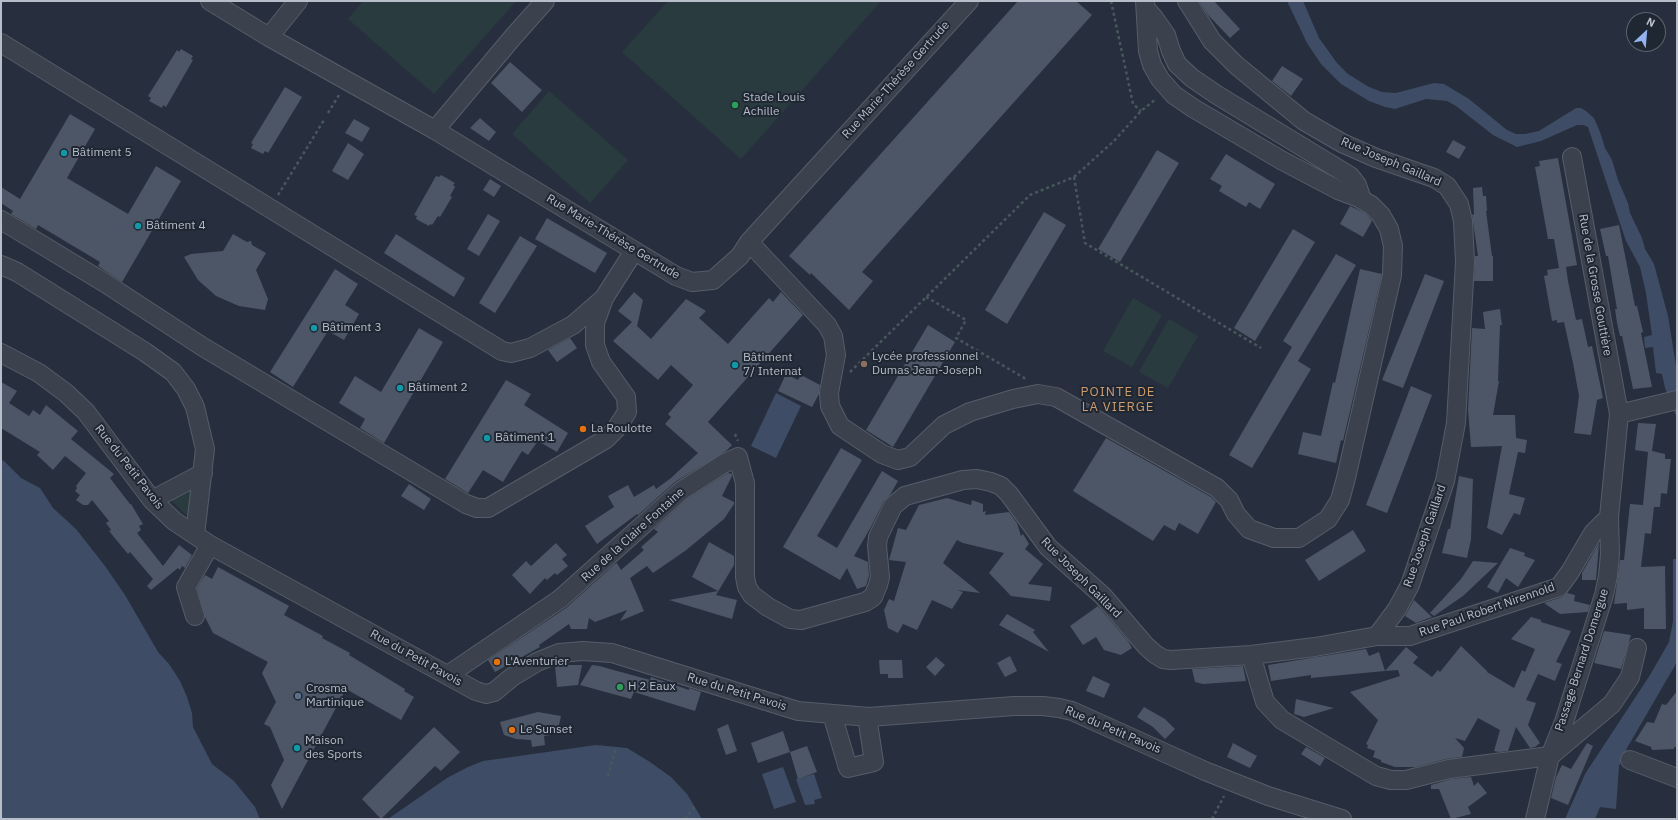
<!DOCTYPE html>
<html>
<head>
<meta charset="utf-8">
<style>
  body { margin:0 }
  #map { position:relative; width:1678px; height:820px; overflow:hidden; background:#272f3e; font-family:"IBM Plex Sans",sans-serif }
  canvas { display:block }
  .frame { position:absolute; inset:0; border:2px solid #b7bdc9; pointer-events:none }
  .north { position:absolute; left:1626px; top:12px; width:40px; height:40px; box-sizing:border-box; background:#1f2733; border:1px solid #5c636f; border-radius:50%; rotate:26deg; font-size:11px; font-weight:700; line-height:16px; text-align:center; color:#b7bdc9 }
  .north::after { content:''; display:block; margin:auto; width:14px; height:18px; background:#94b3f1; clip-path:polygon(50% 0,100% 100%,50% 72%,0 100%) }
</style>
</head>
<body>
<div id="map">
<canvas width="1678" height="820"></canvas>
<div class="frame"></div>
<div class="north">N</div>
</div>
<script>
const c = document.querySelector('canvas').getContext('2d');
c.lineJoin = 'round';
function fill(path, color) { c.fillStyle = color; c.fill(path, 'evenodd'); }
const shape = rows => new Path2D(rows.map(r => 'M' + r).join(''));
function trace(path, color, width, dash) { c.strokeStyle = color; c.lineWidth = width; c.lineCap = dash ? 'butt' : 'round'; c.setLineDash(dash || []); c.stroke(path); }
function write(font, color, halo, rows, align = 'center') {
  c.font = font + ' "IBM Plex Sans",sans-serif'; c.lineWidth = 4; c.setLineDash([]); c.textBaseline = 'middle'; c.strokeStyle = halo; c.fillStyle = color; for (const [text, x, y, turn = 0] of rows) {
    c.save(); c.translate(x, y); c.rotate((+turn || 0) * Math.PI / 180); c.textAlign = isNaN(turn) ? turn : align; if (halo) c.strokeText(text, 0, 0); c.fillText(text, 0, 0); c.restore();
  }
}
const green = shape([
  [363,1,516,1,434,94,348,19],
  [668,1,881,1,741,159,622,52],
  [549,91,628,160,590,203,512,134],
  [1133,298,1162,315,1132,367,1103,351],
  [1169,319,1198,336,1168,388,1139,372],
  [190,490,192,492,189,516,186,515,170,499]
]);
const water = shape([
  [1287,1,1303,1,1319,38,1337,63,1348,74,1369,87,1382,92,1396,93,1434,83,1444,84,1469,99,1507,130,1516,134,1525,134,1539,131,1576,108,1581,108,1586,111,1594,118,1600,132,1605,148,1612,160,1618,180,1628,203,1630,213,1642,238,1645,249,1654,264,1668,316,1677,372,1677,418,1665,388,1662,374,1656,373,1653,347,1645,348,1644,337,1652,335,1646,293,1640,267,1626,241,1588,127,1583,125,1577,125,1541,141,1517,147,1493,135,1456,106,1447,101,1426,99,1395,109,1385,107,1369,101,1341,84,1321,64,1307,43],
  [776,393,801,406,776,458,751,446],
  [1,460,4,461,21,478,40,488,53,508,76,529,105,566,125,595,158,652,169,664,180,681,187,697,192,713,193,727,212,764,234,781,255,807,260,819,1,819],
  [1673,559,1677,559,1677,662,1627,748,1619,766,1616,809,1600,807,1595,819,1565,819,1585,774,1650,675,1669,642,1673,621],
  [596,745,627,748,650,762,671,777,687,794,702,819,388,819,447,778,468,767,483,761,505,758],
  [783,767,796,802,774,809,762,774],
  [814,774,822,798,814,800,815,804,805,805,796,779]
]);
const building = shape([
  [1018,1,1076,1,1092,15,862,272,873,281,849,310,811,273,810,275,789,256],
  [1199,1,1214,1,1240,29,1230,38,1208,15],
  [181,49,193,56,191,59,193,60,166,107,163,105,162,108,149,101,151,98,148,96,177,50,179,52],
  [510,62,542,90,522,112,491,83],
  [1282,66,1303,79,1291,96,1272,81],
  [285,87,302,97,268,153,265,151,263,154,251,148,253,144,251,143],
  [70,114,95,129,67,178,128,214,156,166,181,181,122,282,98,266,100,262,38,225,36,229,11,214,13,211,1,203,1,187,20,199],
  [480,118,496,132,489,141,470,128],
  [354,119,370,128,362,142,345,133],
  [1453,140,1466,147,1459,159,1446,152],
  [348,143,364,154,348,180,332,171],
  [1157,150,1179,163,1120,262,1098,249],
  [1226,154,1275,184,1260,209,1249,202,1246,207,1219,191,1222,186,1210,179],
  [1558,158,1577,265,1566,267,1568,281,1576,320,1582,319,1588,347,1592,346,1603,398,1597,400,1591,435,1574,433,1579,396,1573,363,1564,322,1557,323,1557,320,1552,321,1544,276,1548,275,1547,270,1559,268,1554,239,1548,239,1535,167,1540,166,1539,161],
  [441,175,455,183,453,185,455,187,450,196,452,197,440,217,438,216,432,225,430,224,429,226,416,219,417,216,414,215,436,176,439,177],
  [490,179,501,186,494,197,483,190],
  [1482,187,1483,196,1486,196,1487,211,1486,211,1492,256,1493,256,1493,281,1474,281,1475,256,1478,256,1472,215,1474,214,1473,188],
  [1350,206,1365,213,1372,221,1363,237,1340,224],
  [1044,212,1066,225,1007,324,985,310],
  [488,214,500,221,479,256,467,249],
  [547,218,607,253,595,273,535,239],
  [1619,225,1635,306,1637,306,1643,332,1641,333,1652,387,1633,389,1622,336,1620,336,1617,323,1615,309,1617,309,1608,256,1606,256,1600,229],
  [1293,229,1315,242,1255,341,1234,328],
  [233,234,247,242,251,241,252,245,266,253,256,270,268,299,265,310,239,306,216,296,198,280,184,257,191,254,223,251],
  [396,234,465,278,454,297,384,253],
  [520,236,537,246,495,313,479,303],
  [1336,254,1356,265,1298,361,1311,369,1252,468,1229,455,1292,347,1283,341],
  [335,269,358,284,345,305,359,314,344,340,328,331,293,387,270,372],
  [1360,269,1382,274,1343,441,1341,440,1336,463,1298,454,1303,432,1321,436,1333,382,1335,383],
  [1425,274,1444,281,1403,388,1382,380],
  [634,292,643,300,637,326,651,339,686,299,706,311,699,318,728,344,769,298,773,302,781,292,803,315,708,422,732,445,726,451,675,482,638,515,637,514,597,544,585,526,614,507,608,496,628,485,634,497,654,485,656,489,671,478,698,453,665,424,671,417,668,414,693,385,671,365,658,380,613,341,632,322,618,311],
  [1500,309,1502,325,1500,325,1498,381,1499,381,1493,415,1515,415,1516,438,1527,440,1525,453,1518,452,1509,494,1525,498,1520,515,1514,513,1502,535,1487,528,1502,446,1471,447,1468,410,1472,328,1485,329,1483,312],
  [928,325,955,342,893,447,866,430],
  [419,328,443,342,384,443,360,428,365,419,339,403,355,376,381,392],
  [570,338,577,348,557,362,548,350],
  [786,374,798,380,801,375,820,385,819,394,812,407,778,391],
  [506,380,531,394,524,405,568,433,557,452,538,441,528,455,522,451,503,482,483,470,468,493,445,479],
  [1,382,17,391,9,403,29,416,33,410,40,415,46,405,78,431,71,439,114,474,110,478,130,504,131,504,143,524,139,526,141,530,137,533,163,566,179,545,192,555,185,568,182,566,180,570,178,568,151,590,147,586,153,579,130,552,128,554,109,531,111,530,106,523,109,521,92,500,88,505,83,505,76,500,80,495,75,491,77,488,76,486,86,473,65,456,53,470,37,455,40,452,1,428],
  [1411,386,1432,395,1387,513,1366,505],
  [1638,423,1656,424,1652,451,1665,454,1665,459,1671,459,1667,494,1661,493,1660,507,1654,507,1651,534,1645,533,1641,567,1665,566,1666,629,1644,629,1644,608,1627,610,1627,603,1614,604,1620,560,1624,560,1630,504,1643,505,1648,452,1635,450],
  [1106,438,1211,497,1216,502,1198,534,1179,523,1175,531,1164,525,1153,541,1073,491],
  [841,448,862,460,817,536,837,548,882,471,898,481,890,495,884,501,871,527,854,556,868,562,869,576,866,586,857,589,847,568,840,580,783,547],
  [728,473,732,474,732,476,722,496,734,502,734,504,724,519,685,551,653,573,647,566,630,578,644,611,620,621,627,610,595,622,589,618,587,629,571,629,569,624,539,645,540,647,495,672,488,660,566,608,615,564,617,563,621,570,644,550,641,547,658,532,654,529,687,499],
  [1459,476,1473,479,1471,539,1467,558,1442,553,1448,529,1450,529],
  [409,484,431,499,424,510,401,496],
  [947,498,971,505,972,500,983,504,983,512,986,511,985,515,1009,512,1017,523,1021,536,1023,534,1029,544,1025,549,1043,564,1028,584,1052,587,1050,601,1011,596,989,573,1004,553,963,543,957,540,943,563,980,593,957,590,963,592,952,609,932,600,917,630,903,624,898,633,888,628,884,610,889,599,894,601,906,562,889,560,898,528,906,530,919,505],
  [1353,530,1366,551,1319,581,1305,560],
  [709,542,734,556,734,565,716,595,737,600,732,619,669,600,718,591,692,577],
  [556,543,567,555,562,559,568,566,557,575,555,573,547,580,545,578,530,594,512,575,526,561,531,566],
  [1599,543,1596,580,1582,580,1582,573],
  [1510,548,1525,553,1524,556,1535,560,1518,587,1506,578,1498,593,1487,587],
  [1473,561,1498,563,1463,596,1434,616,1430,613,1461,579],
  [218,567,289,606,284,615,323,636,322,638,350,653,349,655,405,689,404,691,414,697,401,720,346,689,282,809,271,785,284,760,270,727,264,724,276,702,262,673,268,662,213,633,205,617,197,588,205,575,212,579],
  [1567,593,1575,595,1574,601,1590,605,1588,612,1560,614,1544,603,1562,597],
  [1414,600,1432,617,1416,623,1405,616],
  [1098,606,1128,641,1132,648,1121,655,1104,650,1096,637,1083,645,1070,626],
  [1007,614,1035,630,1033,632,1049,652,999,625],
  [1531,617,1541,620,1541,622,1571,631,1556,662,1562,664,1555,681,1538,674,1526,700,1536,703,1528,725,1540,743,1535,747,1530,748,1516,727,1508,751,1499,752,1494,751,1500,730,1478,718,1465,741,1455,738,1464,748,1462,757,1446,759,1416,767,1395,767,1381,762,1381,760,1373,757,1375,751,1367,748,1368,745,1366,744,1378,720,1350,692,1400,676,1398,670,1385,671,1406,647,1418,657,1413,663,1432,677,1438,670,1440,672,1461,646,1487,671,1487,672,1514,688,1522,670,1525,672,1535,649,1511,639],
  [1604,631,1631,635,1621,669,1594,663],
  [1366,649,1369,656,1379,652,1385,671,1311,678,1311,675,1271,681,1268,665],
  [1010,656,1017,671,1005,677,997,663],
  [936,657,945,665,935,676,926,667],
  [879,660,902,660,903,678,888,678,888,674,880,674],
  [558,665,582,665,578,685,557,687,555,666],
  [592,665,599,666,650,680,651,677,689,690,689,688,701,692,695,711,634,692,631,699,580,685],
  [1243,666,1246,681,1203,684,1195,682,1192,669],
  [1093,676,1110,684,1104,698,1086,691],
  [1677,691,1677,747,1674,747,1674,749,1652,750,1651,747,1635,741,1647,722,1654,723,1662,704,1666,705],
  [1296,699,1334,708,1304,717,1294,714],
  [1144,707,1165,719,1175,729,1165,739,1153,727,1137,717],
  [538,712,561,716,557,734,544,736,545,745,532,747,531,740,516,739,504,735,500,722],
  [728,724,737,751,726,755,717,729],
  [434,727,460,752,441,771,435,766,381,819,362,799],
  [783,731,790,752,758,763,751,743],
  [1233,743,1257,756,1250,768,1227,757],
  [1587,743,1593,746,1568,805,1551,798,1556,777,1562,765,1571,769],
  [807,746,817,772,798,779,790,752],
  [1306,747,1325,758,1320,766,1301,754],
  [1471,777,1474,786,1478,782,1487,793,1468,807,1471,814,1451,819,1439,789,1431,789,1431,785,1451,779]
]);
const path = shape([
  [1111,1,1133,104,1141,111],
  [328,113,339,95],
  [1074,177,1085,243,1261,348],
  [278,195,324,120],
  [926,297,966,320,956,338,1026,379],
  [850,372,1030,195,1074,177,1114,141,1141,111,1156,99],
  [735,434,738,441],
  [608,776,616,747],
  [685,819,695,806],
  [1212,819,1224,796]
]);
const minor = shape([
  [210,1,269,37,435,130,676,276,692,282,713,280,740,256,749,242,969,1],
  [1146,9,1154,18,1166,35,1171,51,1177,64,1192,78,1217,95,1350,176,1357,185,1362,200],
  [269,37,298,1],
  [1,43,502,351,511,353,530,348,573,325,604,298,634,251],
  [435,130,513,37,545,1],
  [1,220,105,283,203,347,466,504,477,508,488,508,606,439,616,429,627,412,626,397,601,362,595,345,595,323,604,298],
  [749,242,827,325,833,336,836,355,829,393,830,406,840,426,882,454,898,460,910,457,944,425,970,412,1013,399,1038,394,1056,397,1217,488,1229,500,1236,514,1249,529,1274,538,1299,538,1328,519,1340,500,1346,478,1392,275,1393,246,1389,229,1381,215,1371,205,1357,197,1338,190,1281,160,1193,108,1174,95,1160,79,1152,65,1148,51,1145,1],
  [1,265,17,272,145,352,173,372,186,389,195,407,205,449,195,535],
  [1,353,39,373,66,393,86,412,152,500,174,521,210,545,476,691,486,694,494,692,512,677,537,662,559,653,583,651,612,653,798,711,869,717,1014,706,1043,706,1059,708,1072,711,1205,771,1268,796,1342,819],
  [1619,414,1677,400],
  [152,500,203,473],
  [195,616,186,587,210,545],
  [1377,636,1410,636,1559,587,1570,572,1593,533,1609,517],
  [1251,655,1265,702,1282,720,1376,776,1391,780,1406,780,1449,769,1550,756,1612,704,1630,677,1637,648],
  [448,675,560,599,681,491,723,464,738,457,745,483,745,577,747,587,752,595,768,607,790,619,801,620,865,602,873,597,878,585,880,577,877,546,878,537,893,506,905,496,963,480,977,479,991,482,1001,486,1009,494,1048,547,1103,596,1146,646,1155,654,1163,659,1171,660,1251,655,1315,647,1377,636,1397,609,1410,585,1445,481,1456,423,1465,262,1463,221,1459,204,1447,186,1434,178,1376,158,1342,143,1304,121,1236,65,1212,41,1187,1],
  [832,714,848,768,874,762,868,723,869,717],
  [1630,760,1677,778],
  [1535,819,1550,756,1564,722,1604,595,1608,576,1610,554,1609,517,1619,414,1572,157]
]);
const markers = [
  [735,105,4,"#2e9e5b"],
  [64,153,4,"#0f9aa8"],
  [138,226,4,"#0f9aa8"],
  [314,328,4,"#0f9aa8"],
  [864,364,4,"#8d6e63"],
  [735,365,4,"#0f9aa8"],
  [400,388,4,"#0f9aa8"],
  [583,429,4,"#e8710a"],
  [487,438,4,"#0f9aa8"],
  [497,662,4,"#e8710a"],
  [620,687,4,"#2e9e5b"],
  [298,696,4,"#5c6f8a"],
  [512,730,4,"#e8710a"],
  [297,748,4,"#0f9aa8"]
];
const streetNames = [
  ["Rue Marie-Thérèse Gertrude",896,80,-48],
  ["Rue Joseph Gaillard",1391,162,23],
  ["Rue Marie-Thérèse Gertrude",613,237,31],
  ["Rue de la Grosse Gouttière",1595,285,80],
  ["Rue du Petit Pavois",129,467,52],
  ["Rue de la Claire Fontaine",633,535,-42],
  ["Rue Joseph Gaillard",1425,536,-71],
  ["Rue Joseph Gaillard",1081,578,45],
  ["Rue Paul Robert Nirennold",1487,610,-19],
  ["Rue du Petit Pavois",416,658,29],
  ["Passage Bernard Domergue",1582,660,-72],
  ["Rue du Petit Pavois",737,692,17],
  ["Rue du Petit Pavois",1113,730,23]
];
const poiNames = [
  ["Stade Louis",743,98],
  ["Achille",743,112],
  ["Bâtiment 5",72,153],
  ["Bâtiment 4",146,226],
  ["Bâtiment 3",322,328],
  ["Lycée professionnel",872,357],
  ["Dumas Jean-Joseph",872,371],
  ["Bâtiment",743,358],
  ["7/ Internat",743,372],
  ["Bâtiment 2",408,388],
  ["La Roulotte",591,429],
  ["Bâtiment 1",495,438],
  ["L'Aventurier",505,662],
  ["H 2 Eaux",628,687],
  ["Crosma",306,689],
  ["Martinique",306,703],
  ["Le Sunset",520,730],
  ["Maison",305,741],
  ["des Sports",305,755]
];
const neighbourhoodNames = [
  ["POINTE DE",1118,392],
  ["LA VIERGE",1118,407]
];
fill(green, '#293b3f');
fill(water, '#3e4c65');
fill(building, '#4d5666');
trace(minor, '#565d69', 20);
trace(path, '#47585c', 2.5, [3, 3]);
trace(minor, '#3b424e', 18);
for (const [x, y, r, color] of markers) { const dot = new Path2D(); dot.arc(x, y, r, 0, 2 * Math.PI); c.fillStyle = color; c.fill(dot); trace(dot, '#1f2733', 1.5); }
write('12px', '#b7bdc9', '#1f2733', streetNames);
write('12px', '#b7bdc9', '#1f2733', poiNames, 'left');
c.letterSpacing = '1px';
write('13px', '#ce9c6d', '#1f2733', neighbourhoodNames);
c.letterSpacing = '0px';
</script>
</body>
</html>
